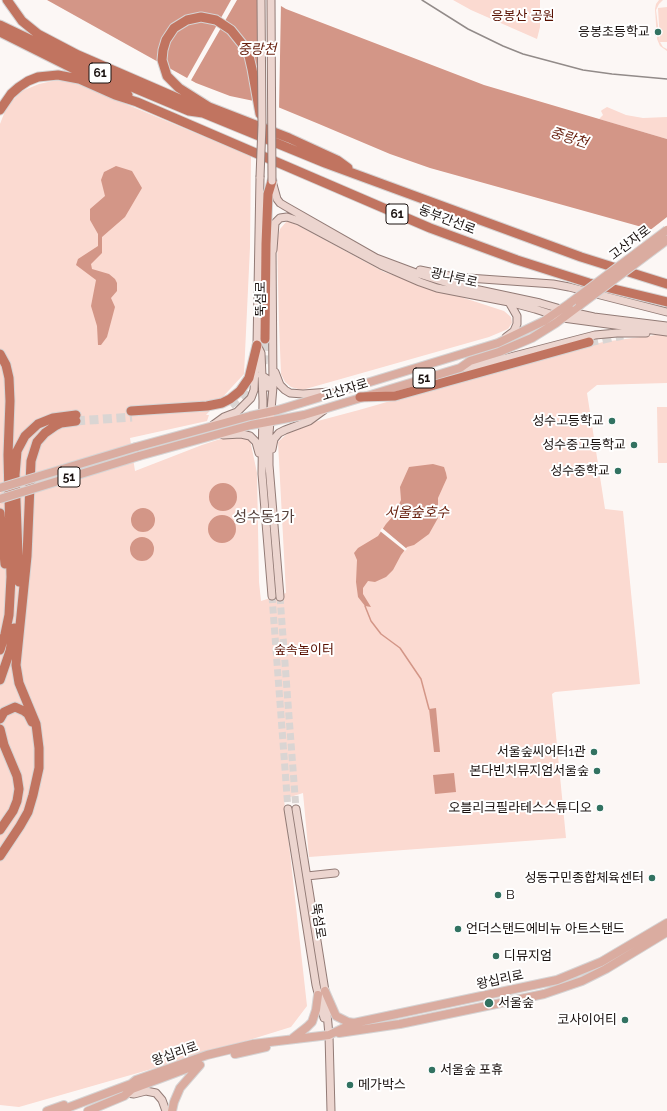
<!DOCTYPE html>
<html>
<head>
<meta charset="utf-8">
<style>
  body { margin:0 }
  canvas { display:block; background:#fcf7f5 }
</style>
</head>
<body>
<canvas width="667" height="1111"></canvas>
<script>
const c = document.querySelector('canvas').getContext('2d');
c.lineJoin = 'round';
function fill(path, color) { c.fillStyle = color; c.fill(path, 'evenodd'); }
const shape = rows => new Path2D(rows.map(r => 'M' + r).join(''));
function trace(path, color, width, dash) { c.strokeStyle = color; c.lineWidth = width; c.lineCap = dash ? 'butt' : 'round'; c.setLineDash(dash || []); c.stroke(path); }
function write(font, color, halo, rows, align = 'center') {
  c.font = font + ' Raleway,"Noto Sans KR",sans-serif'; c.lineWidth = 4; c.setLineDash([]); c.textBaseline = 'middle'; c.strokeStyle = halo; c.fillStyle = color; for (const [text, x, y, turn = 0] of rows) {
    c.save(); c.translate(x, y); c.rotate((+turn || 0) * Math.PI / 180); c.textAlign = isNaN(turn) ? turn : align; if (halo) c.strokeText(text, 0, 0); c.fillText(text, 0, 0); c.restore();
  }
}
const green = shape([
  [453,0,540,0,540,27,537,39,471,10],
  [659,0,663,0,659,4,656,10,660,42,658,8,667,7,667,42,660,42,663,47,667,49,667,51,660,46,657,39,655,9,656,4],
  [57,80,75,83,251,156,250,247,244,374,206,415,209,415,207,421,130,438,135,471,202,445,248,430,257,473,259,582,261,601,286,593,278,442,290,431,314,422,359,410,516,365,603,342,663,334,667,335,667,383,597,385,587,393,605,509,623,511,640,684,555,692,552,694,566,838,309,857,303,793,284,799,307,1006,291,1027,204,1054,19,1107,0,1105,0,124,7,106,22,91,39,84],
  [607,107,626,115,643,118,667,117,667,139,599,119,603,115,601,111,602,110],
  [287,221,297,225,384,272,504,311,511,317,512,323,508,329,489,337,302,390,291,387,285,382,281,374,279,323,277,240,280,229],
  [657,407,667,407,667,463,658,463]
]);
const water = shape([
  [47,0,271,0,286,9,484,85,667,139,667,234,430,168,390,154,319,124,273,105,230,96,196,83],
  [116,166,132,171,142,188,125,217,102,237,102,253,91,264,92,269,109,274,115,279,117,283,117,291,111,298,115,307,107,337,101,345,98,345,97,326,91,306,96,280,76,265,78,259,98,246,98,234,90,220,90,209,105,196,101,180,104,172],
  [433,464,444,467,446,473,447,478,438,498,438,518,429,534,414,545,407,547,401,555,393,570,386,577,375,582,368,581,363,588,363,594,371,607,365,606,358,597,356,582,357,560,354,553,358,548,378,536,386,524,394,515,401,500,400,487,409,467],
  '209 497a14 14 0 1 1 28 0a14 14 0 1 1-28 0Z',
  '131 520a12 12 0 1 1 24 0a12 12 0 1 1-24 0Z',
  '208 529a14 14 0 1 1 28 0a14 14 0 1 1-28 0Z',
  '130 549a12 12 0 1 1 24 0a12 12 0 1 1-24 0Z',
  [436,708,440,752,434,752,429,709],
  [454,773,456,792,435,794,433,775]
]);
const pier = shape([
  [231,0,237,0,190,82,186,80],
  [259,0,275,0,281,3,279,110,256,104,258,63],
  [667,217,667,236,649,231],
  [382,528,407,549,405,551,380,531]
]);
const stream = shape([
  [365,606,371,621,381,634,400,648,421,679,429,709]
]);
const secondaryTunnel = shape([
  [272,596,288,809],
  [280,597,296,809]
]);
const highwayTunnel = shape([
  [589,342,623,335],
  [263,364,265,339],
  [230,405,244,394,257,378],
  [76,421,132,417]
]);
const secondary = shape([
  [260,177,257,345,261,353,263,401,262,474,272,596],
  [272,181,277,199,280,203,285,206,376,258,416,273,451,284,540,303,571,312,594,317,667,326],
  [272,246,273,387,269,433,269,465,280,597],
  [273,250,275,223,280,218,287,217,299,221,381,265,420,282,437,288,509,302,535,309,563,318,667,332],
  [420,270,454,277,553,284,569,287,667,312],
  [506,337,514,331,517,324,517,316,509,302],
  [460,368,472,367,595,335,617,333,646,333],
  [275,372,280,385,285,390,290,393,303,394,330,392],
  [261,375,267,379,267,387,273,387],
  [213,425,224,417,237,412,251,398,254,390,255,364],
  [223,435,241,434,250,436,256,442,259,453],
  [272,449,274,439,279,433,285,430,309,421,324,410],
  [288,809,316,985,324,1018],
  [296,809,325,991,329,1035,331,1111],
  [307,876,335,873],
  [127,1093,134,1094,146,1091,156,1093,162,1100,166,1111]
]);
const primary = shape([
  [136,447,250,416,278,410,498,343,544,321,570,303],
  [139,456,251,425,278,420,304,415,460,368,470,361,499,352,532,338,556,323,580,305],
  [325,991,336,1016,348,1022,354,1023],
  [339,1033,400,1024,544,994,582,981,606,969,667,932],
  [293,1038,307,1027,312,1022,316,1010,318,995],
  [235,1054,266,1047],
  [47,1111,64,1105],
  [59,1111,131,1084,136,1080,207,1055,253,1044,329,1035,354,1023,557,980,601,962,667,923],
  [88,1111,124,1096,132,1089,199,1064],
  [172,1111,174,1102,180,1088,200,1065]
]);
const highway = shape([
  [7,0,22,21,38,34,78,55,191,104,201,111],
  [0,25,120,82,189,111,203,113,325,163,581,257,667,284],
  [0,32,82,73,117,88,128,95],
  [0,110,11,94,19,87,28,81,38,77,58,75,79,79,115,95,137,102,430,228,517,260,589,283,667,302],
  [260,114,252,69,249,56,243,45,231,30,216,20,201,17,187,20,174,28,166,40,163,50,162,60,167,76,179,88,209,107,289,138,337,160,348,168],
  [265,339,266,244,268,194,272,181],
  [0,354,6,365,9,378,10,401,8,455,11,577,9,615,5,634,0,650],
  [360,397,395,396,589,342],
  [131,411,207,406,222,403,230,399,240,391,249,378,257,345],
  [0,513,5,564],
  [19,582,15,475,17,451,25,436,38,424,53,418,76,415],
  [0,680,10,651,14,628],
  [0,719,4,712,15,707,24,711,28,714,32,722],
  [0,729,4,745,17,776,19,789,17,801,13,811,0,830],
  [0,856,20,826,28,812,33,795,39,768,39,748,36,724,19,683,16,665,27,556,31,461,37,442,45,433,55,426,61,423,76,421]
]);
const rail = shape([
  [422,0,468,29,503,46,523,54,583,70,612,74,667,79]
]);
const secondaryBridge = shape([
  [271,0,272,181],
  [260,177,262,125,261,0]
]);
const primaryBridge = shape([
  [570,303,667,230],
  [580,305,667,240],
  [0,488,136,447],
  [0,499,139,456]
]);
const markers = [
  [658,32,4,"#327261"],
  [612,421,4,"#327261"],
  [634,445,4,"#327261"],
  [618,471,4,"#327261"],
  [594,752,4,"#327261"],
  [597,771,4,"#327261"],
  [600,808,4,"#327261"],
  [652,878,4,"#327261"],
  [498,895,4,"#327261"],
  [458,929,4,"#327261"],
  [496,956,4,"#327261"],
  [489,1003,5,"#327261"],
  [625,1020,4,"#327261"],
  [432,1070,4,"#327261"],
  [350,1085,4,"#327261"]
];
const shields = [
  [100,73,22],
  [397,214,22],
  [424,378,22],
  [69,477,22]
];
const shieldNames = [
  ["61",100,73],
  ["61",397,214],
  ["51",424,378],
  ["51",69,477]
];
const parkNames = [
  ["응봉산 공원",523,16],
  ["숲속놀이터",304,650]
];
const poiNames = [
  ["응봉초등학교",650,32],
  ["성수고등학교",604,421],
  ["성수중고등학교",626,445],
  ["성수중학교",610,471],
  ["서울숲씨어터1관",586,752],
  ["본다빈치뮤지엄서울숲",589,771],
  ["오블리크필라테스스튜디오",592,808],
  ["성동구민종합체육센터",644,878],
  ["B",506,895,"left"],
  ["언더스탠드에비뉴 아트스탠드",466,929,"left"],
  ["디뮤지엄",504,956,"left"],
  ["서울숲",498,1003,"left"],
  ["코사이어티",617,1020],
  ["서울숲 포휴",440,1070,"left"],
  ["메가박스",358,1085,"left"]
];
const streetNames = [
  ["동부간선로",447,220,21],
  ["고산자로",630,243,-37],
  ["광나루로",454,278,13],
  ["뚝섬로",261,299,-90],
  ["고산자로",345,390,-17],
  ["뚝섬로",318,921,81],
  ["왕십리로",500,980,-12],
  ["왕십리로",175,1054,-19]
];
const waterNames = [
  ["중랑천",257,50],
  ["중랑천",569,138,17],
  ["서울숲호수",417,513]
];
const quarterNames = [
  ["성수동1가",264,517]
];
fill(green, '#fbdad1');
fill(water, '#d39687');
fill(pier, '#fcf7f5');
trace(stream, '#d39687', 1.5);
trace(secondaryTunnel, '#dad5d3', 7, [7, 3.5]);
trace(highwayTunnel, '#dad5d3', 9, [9, 4.5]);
trace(secondary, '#927b76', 9);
trace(primary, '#d6d4d4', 10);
trace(highway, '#d6d4d4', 11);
trace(secondary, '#ecd5cf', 7);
trace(primary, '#daaca0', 8);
trace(highway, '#c17460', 9);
trace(rail, '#928b89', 1.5);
trace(secondaryBridge, '#927b76', 9, []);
trace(primaryBridge, '#d6d4d4', 10, []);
trace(secondaryBridge, '#ecd5cf', 7);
trace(primaryBridge, '#daaca0', 8);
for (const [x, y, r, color] of markers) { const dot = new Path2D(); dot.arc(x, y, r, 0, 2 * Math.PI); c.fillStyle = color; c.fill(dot); trace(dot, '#fff', 1.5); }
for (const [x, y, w] of shields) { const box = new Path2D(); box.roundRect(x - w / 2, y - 10, w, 20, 3); c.fillStyle = '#fff'; c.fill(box); trace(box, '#1a1210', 1); }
write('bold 12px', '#1a1210', null, shieldNames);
write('13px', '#581000', '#fff', parkNames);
write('13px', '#1a1210', '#fff', poiNames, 'right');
write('13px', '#1a1210', '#fff', streetNames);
write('italic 14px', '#671f0d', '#fff', waterNames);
write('15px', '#56413c', '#fff', quarterNames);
</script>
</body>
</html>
